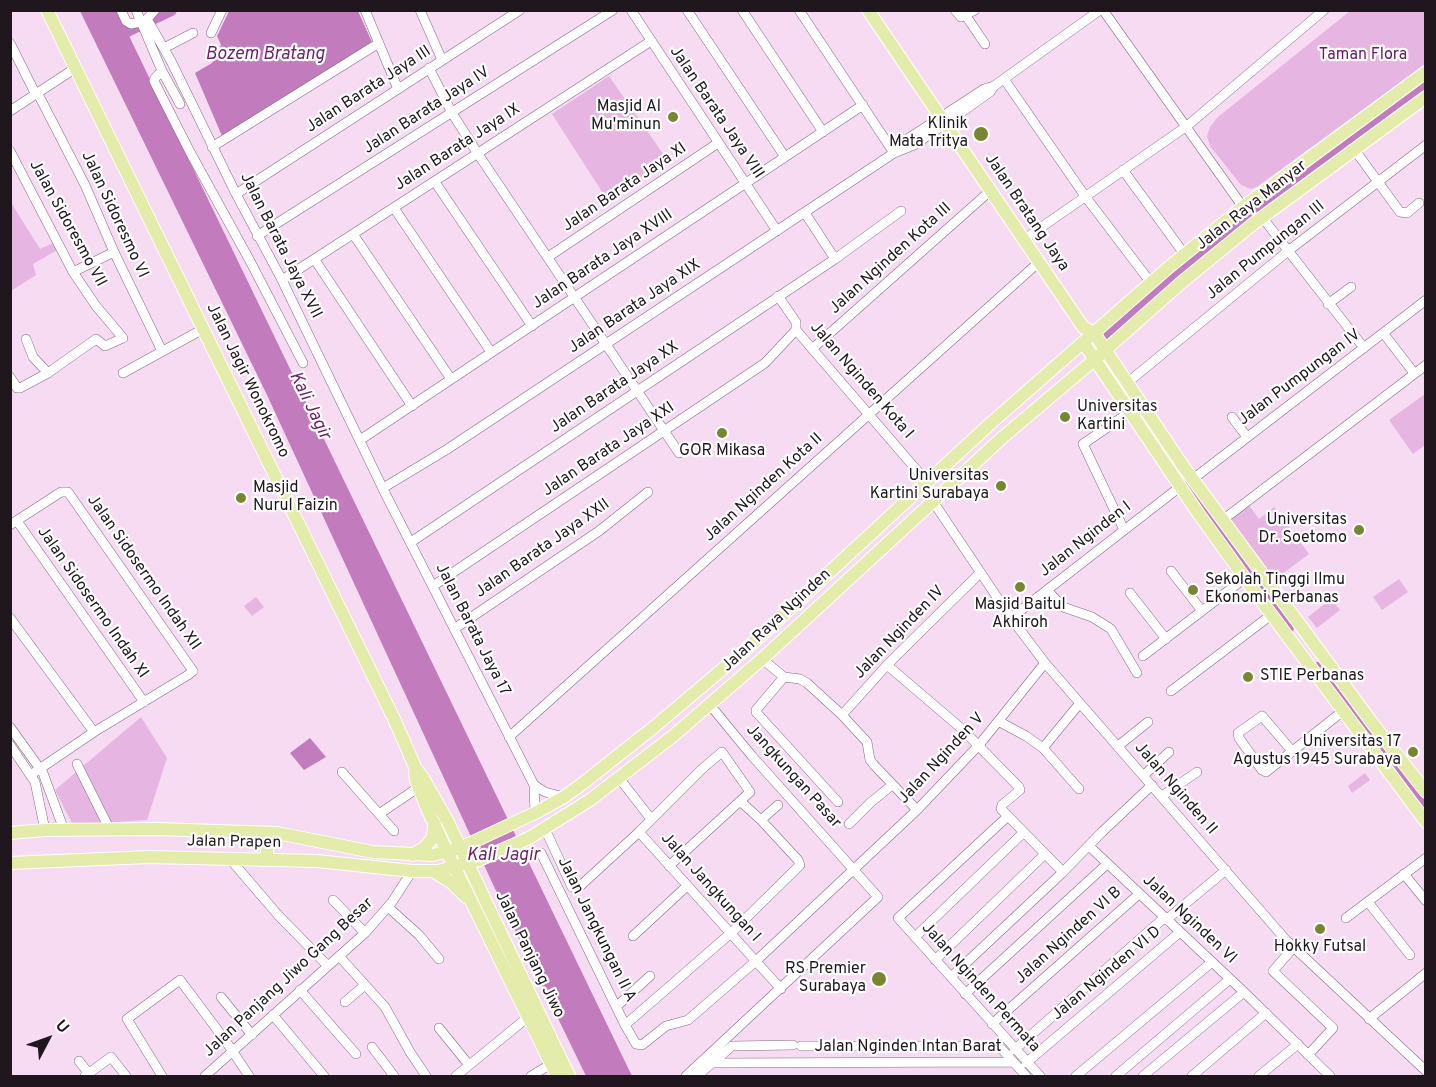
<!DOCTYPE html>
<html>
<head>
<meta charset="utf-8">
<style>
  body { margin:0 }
  #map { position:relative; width:1436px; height:1087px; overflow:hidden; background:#f6dbf3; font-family:Overpass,sans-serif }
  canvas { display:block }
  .frame { position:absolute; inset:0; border:12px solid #1f161e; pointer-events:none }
  .north { position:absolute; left:18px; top:1009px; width:60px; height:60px; -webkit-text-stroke:4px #fff; paint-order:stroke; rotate:49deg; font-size:16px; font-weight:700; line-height:24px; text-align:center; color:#1f161e }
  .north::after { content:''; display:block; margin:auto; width:21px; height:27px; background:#1f161e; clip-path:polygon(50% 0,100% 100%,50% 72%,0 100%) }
</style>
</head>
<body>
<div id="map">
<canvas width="1436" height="1087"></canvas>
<div class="frame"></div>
<div class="north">U</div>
</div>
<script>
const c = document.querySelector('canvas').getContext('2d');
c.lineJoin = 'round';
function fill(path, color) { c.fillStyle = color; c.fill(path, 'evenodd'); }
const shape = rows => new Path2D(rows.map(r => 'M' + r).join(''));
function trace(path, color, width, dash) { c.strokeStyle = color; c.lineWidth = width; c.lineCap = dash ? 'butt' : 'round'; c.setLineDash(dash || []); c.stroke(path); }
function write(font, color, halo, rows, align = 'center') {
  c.font = font + ' Overpass,sans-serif'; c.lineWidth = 4.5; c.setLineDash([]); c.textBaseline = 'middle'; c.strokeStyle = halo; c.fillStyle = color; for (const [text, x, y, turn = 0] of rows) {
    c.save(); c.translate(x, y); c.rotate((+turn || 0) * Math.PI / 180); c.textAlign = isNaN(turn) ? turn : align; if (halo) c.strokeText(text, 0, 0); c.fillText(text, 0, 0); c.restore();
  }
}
const green = shape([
  [1350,11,1425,11,1425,65,1258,186,1251,189,1241,185,1210,146,1207,136,1210,127,1218,117],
  [609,76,668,161,608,201,552,114],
  [10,201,40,249,55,242,59,249,33,264,36,275,11,291],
  [1425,394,1425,445,1413,454,1389,420],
  [1248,504,1259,519,1274,507,1309,554,1274,580,1228,519],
  [1399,579,1408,592,1382,610,1373,597],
  [256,597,264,607,252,616,244,606],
  [1331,599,1340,610,1317,628,1308,617],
  [141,717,167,758,147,820,73,825,55,790],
  [1365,773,1370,780,1352,793,1348,786]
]);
const water = shape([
  [80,11,117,11,632,1076,586,1076,497,893,267,395],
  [229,11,358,11,372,42,222,136,195,73,212,63,221,45,217,36],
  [310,738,326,757,304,770,290,753]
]);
const river = shape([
  [127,31,171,10],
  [1099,361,1092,350,1171,279,1338,148,1426,84],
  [1156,441,1288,628],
  [1318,668,1426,809]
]);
const minor = shape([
  [121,10,126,21,131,24,145,21,155,10],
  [136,10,162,71,180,104],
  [365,10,398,89],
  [420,10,442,60],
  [631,10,777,231],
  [687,10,785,157],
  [742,10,823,132],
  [799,10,894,153],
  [955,10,961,17,975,10],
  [1103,10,1243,207],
  [966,16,985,44],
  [147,19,171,61,236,194,282,280,385,493,534,785,535,813],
  [211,33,222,10],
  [10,43,35,93],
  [164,48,193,33],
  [429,68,452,113,478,154,679,453],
  [162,71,155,78,154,81,190,152,250,261,303,363],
  [1004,79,1085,196,1151,283],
  [37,92,85,185,114,252,162,351],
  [10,111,74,69],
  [212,147,379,43],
  [901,149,909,138,984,89,994,86],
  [1354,149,1400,212,1407,213,1419,203],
  [10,151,73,272,96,306,123,338,105,346,96,339,48,373,20,388,17,388,10,377],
  [1123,170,1185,255],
  [435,182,532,326],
  [236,194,520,10],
  [394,208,491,352],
  [805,213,835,259],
  [1262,217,1364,348],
  [353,234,451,379],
  [257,236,613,10],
  [1023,240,1187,126,1324,10],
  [548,257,718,143],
  [315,260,412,406],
  [73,272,114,252],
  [282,280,651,41],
  [778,296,796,322,796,330,927,482],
  [1328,304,1351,287],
  [1384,334,1414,373],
  [26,339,33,357,48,373],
  [812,349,990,191],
  [123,373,203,329],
  [1127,383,1288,251,1426,145],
  [1232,417,1247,437],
  [360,440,863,105],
  [1193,479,1426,300],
  [383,488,446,450,894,153,914,145,945,124,990,92,994,86,1100,10],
  [932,500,1011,618,1045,663,1286,940,1426,1071],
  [1224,519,1426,365],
  [17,521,144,702],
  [10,525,61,492,68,492,193,671,188,675,94,732,32,774],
  [1124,530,1083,444,1130,412],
  [411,542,835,259,901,211],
  [1171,571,1202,611],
  [433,586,765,363,796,330],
  [1047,590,1063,607,1092,617,1111,629,1137,673],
  [1130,593,1166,639],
  [10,618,94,732],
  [1011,618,1181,486],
  [454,629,599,531,648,492],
  [1143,656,1245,578],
  [762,659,784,677,800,679,807,683,842,715,867,742,870,760,874,765,917,810],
  [887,665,962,729,1019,787,1020,790,1002,805,1001,809,1063,872],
  [784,677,756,710,756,712,838,802],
  [1171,691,1271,615],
  [842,715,887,665,980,573],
  [998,721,1026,736,1043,748,1079,789],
  [10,727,43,773,64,830],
  [509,737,1039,262],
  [10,745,35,782,45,830],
  [1118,746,1148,722],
  [1043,748,1080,703],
  [1292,751,1262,716,1238,733,1239,738,1262,770,1266,772,1343,711],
  [77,764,110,830],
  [342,772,394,831],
  [1144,775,1169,752],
  [619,778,651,819],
  [534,785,545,792,564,797],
  [1162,796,1197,772],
  [379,814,419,787],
  [1007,817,898,918,1040,1076],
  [761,820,778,805],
  [849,824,870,803,892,785],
  [545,829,572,887,578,888,639,832,703,768,722,752,750,792,669,866],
  [639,832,781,989],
  [1089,846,1244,992,1330,1076],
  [541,853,625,1025,636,1044,642,1045,666,1026,688,1020,756,961,917,810,979,745,1045,663],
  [230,859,278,915,328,966],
  [1404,874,1426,901],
  [333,900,365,933],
  [1368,902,1410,955],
  [388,907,419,935,439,959],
  [1346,918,1426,858],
  [1166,920,1226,870],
  [633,936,687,886],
  [915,937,1023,833],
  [1293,948,1273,971,1333,1028,1308,1055],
  [339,956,385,1007,410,1052,426,1076],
  [935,960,1044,855],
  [951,977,1061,874,1102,832,1152,785],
  [300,990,356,1054],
  [965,994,1107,864],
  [221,997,252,1035],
  [345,1002,365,985],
  [617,1006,650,976],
  [273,1015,324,1076],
  [1369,1019,1426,973],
  [992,1024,1139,894],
  [625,1025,731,933,800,865,798,860,761,820,740,801],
  [439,1028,469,1065],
  [801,1046,985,1046],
  [999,1046,1026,1076],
  [372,1047,394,1076],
  [1014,1050,1164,918],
  [79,1061,89,1074],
  [711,1063,1013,1062],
  [1026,1063,1180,932],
  [85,1076,111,1057,126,1076],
  [162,1076,127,1019,180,980,225,1040,249,1076],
  [205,1076,365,933,392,902,412,871],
  [456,1076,528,1017],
  [531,1076,551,1064],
  [686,1076,878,897,752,756,710,705],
  [697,1076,732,1046,793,1045],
  [1076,1076,1212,962],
  [1116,1076,1230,979],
  [1143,1076,1244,992],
  [1192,1076,1266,1013],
  [1259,1076,1298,1044]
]);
const major = shape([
  [47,10,396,723,415,767,423,778,448,822,569,1076],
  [868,10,1083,327,1094,333,1183,466,1373,724,1426,792],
  [1083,342,1198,513,1265,606,1426,822],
  [415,772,416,780,426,806,447,852,557,1076],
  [10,833,45,830,157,829,277,833,373,852,433,855,460,848,535,813,564,797,582,784,654,727,744,651,991,423,1169,267,1243,207,1426,72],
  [412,855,424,848,432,839,435,824],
  [264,860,267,853,267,841,264,833],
  [10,863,149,857,317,861,412,871,438,871,479,860,529,838,590,800,673,736,762,659,1003,437,1094,360,1182,282,1253,224,1426,97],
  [433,871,452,883,466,897]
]);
const markers = [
  [673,117,6,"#798532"],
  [981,134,8,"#798532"],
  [1065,417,6,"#798532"],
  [722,433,6,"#798532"],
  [1001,486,6,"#798532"],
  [241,498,6,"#798532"],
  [1359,530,6,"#798532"],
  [1020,587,6,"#798532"],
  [1193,590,6,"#798532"],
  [1248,677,6,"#798532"],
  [1413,752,6,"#798532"],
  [1320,929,6,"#798532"],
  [879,979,8,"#798532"]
];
const parkNames = [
  ["Taman Flora",1363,56]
];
const streetNames = [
  ["Jalan Barata Jaya III",369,90,-33],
  ["Jalan Barata Jaya IV",427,111,-33],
  ["Jalan Barata Jaya VIII",716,113,56],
  ["Jalan Barata Jaya IX",458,148,-33],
  ["Jalan Barata Jaya XI",625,188,-34],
  ["Jalan Raya Manyar",1252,206,-38],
  ["Jalan Bratang Jaya",1026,213,56],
  ["Jalan Sidoresmo VI",114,215,65],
  ["Jalan Sidoresmo VII",67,224,61],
  ["Jalan Barata Jaya XVII",280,246,63],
  ["Jalan Pumpungan III",1266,251,-39],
  ["Jalan Nginden Kota III",891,259,-42],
  ["Jalan Barata Jaya XVIII",603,260,-34],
  ["Jalan Barata Jaya XIX",635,307,-34],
  ["Jalan Pumpungan IV",1300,378,-37],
  ["Jalan Jagir Wonokromo",247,381,64],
  ["Jalan Nginden Kota I",861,381,49],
  ["Jalan Barata Jaya XX",615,388,-34],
  ["Jalan Barata Jaya XXI",609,450,-34],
  ["Jalan Nginden Kota II",764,488,-42],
  ["Jalan Nginden I",1086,540,-38],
  ["Jalan Barata Jaya XXII",543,549,-35],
  ["Jalan Sidosermo Indah XII",143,573,55],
  ["Jalan Sidosermo Indah XI",92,603,55],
  ["Jalan Raya Nginden",777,621,-43],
  ["Jalan Barata Jaya 17",472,630,63],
  ["Jalan Nginden IV",900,633,-46],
  ["Jalan Nginden V",942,759,-47],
  ["Jangkungan Pasar",793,777,48],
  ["Jalan Nginden II",1175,789,49],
  ["Jalan Prapen",234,843,1],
  ["Jalan Jangkungan I",710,888,48],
  ["Jalan Nginden VI",1189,920,43],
  ["Jalan Jangkungan II A",596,930,64],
  ["Jalan Nginden VI B",1069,936,-42],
  ["Jalan Panjang Jiwo",529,955,64],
  ["Jalan Nginden VI D",1107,974,-40],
  ["Jalan Panjang Jiwo Gang Besar",289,978,-43],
  ["Jalan Nginden Permata",980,988,48],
  ["Jalan Nginden Intan Barat",908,1048]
];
const poiNames = [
  ["Masjid Al",661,108],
  ["Mu'minun",661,126],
  ["Klinik",968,125],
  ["Mata Tritya",968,143],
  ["Universitas",1077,408,"left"],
  ["Kartini",1077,426,"left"],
  ["GOR Mikasa",722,452,"center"],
  ["Universitas",989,477],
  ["Kartini Surabaya",989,495],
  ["Masjid",253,489,"left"],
  ["Nurul Faizin",253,507,"left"],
  ["Universitas",1347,521],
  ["Dr. Soetomo",1347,539],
  ["Sekolah Tinggi Ilmu",1205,581,"left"],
  ["Ekonomi Perbanas",1205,599,"left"],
  ["Masjid Baitul",1020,606,"center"],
  ["Akhiroh",1020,624,"center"],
  ["STIE Perbanas",1260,677,"left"],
  ["Universitas 17",1401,743],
  ["Agustus 1945 Surabaya",1401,761],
  ["Hokky Futsal",1320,948,"center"],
  ["RS Premier",866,970],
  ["Surabaya",866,988]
];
const waterNames = [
  ["Bozem Bratang",265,55],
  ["Kali Jagir",309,406,64],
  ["Kali Jagir",503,856]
];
fill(green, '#e6b5e2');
fill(water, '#c27cbd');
trace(river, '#c27cbd', 12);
trace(minor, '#826b80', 10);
trace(major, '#fff', 14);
trace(minor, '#fff', 9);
trace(major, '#e3ecaa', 12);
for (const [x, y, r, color] of markers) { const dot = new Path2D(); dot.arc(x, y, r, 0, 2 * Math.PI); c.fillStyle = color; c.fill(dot); trace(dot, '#fff', 2); }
write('16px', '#6a1567', '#fff', parkNames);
write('16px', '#1f161e', '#fff', streetNames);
write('16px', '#1f161e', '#fff', poiNames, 'right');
write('italic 18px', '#701d6e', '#fff', waterNames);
</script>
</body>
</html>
